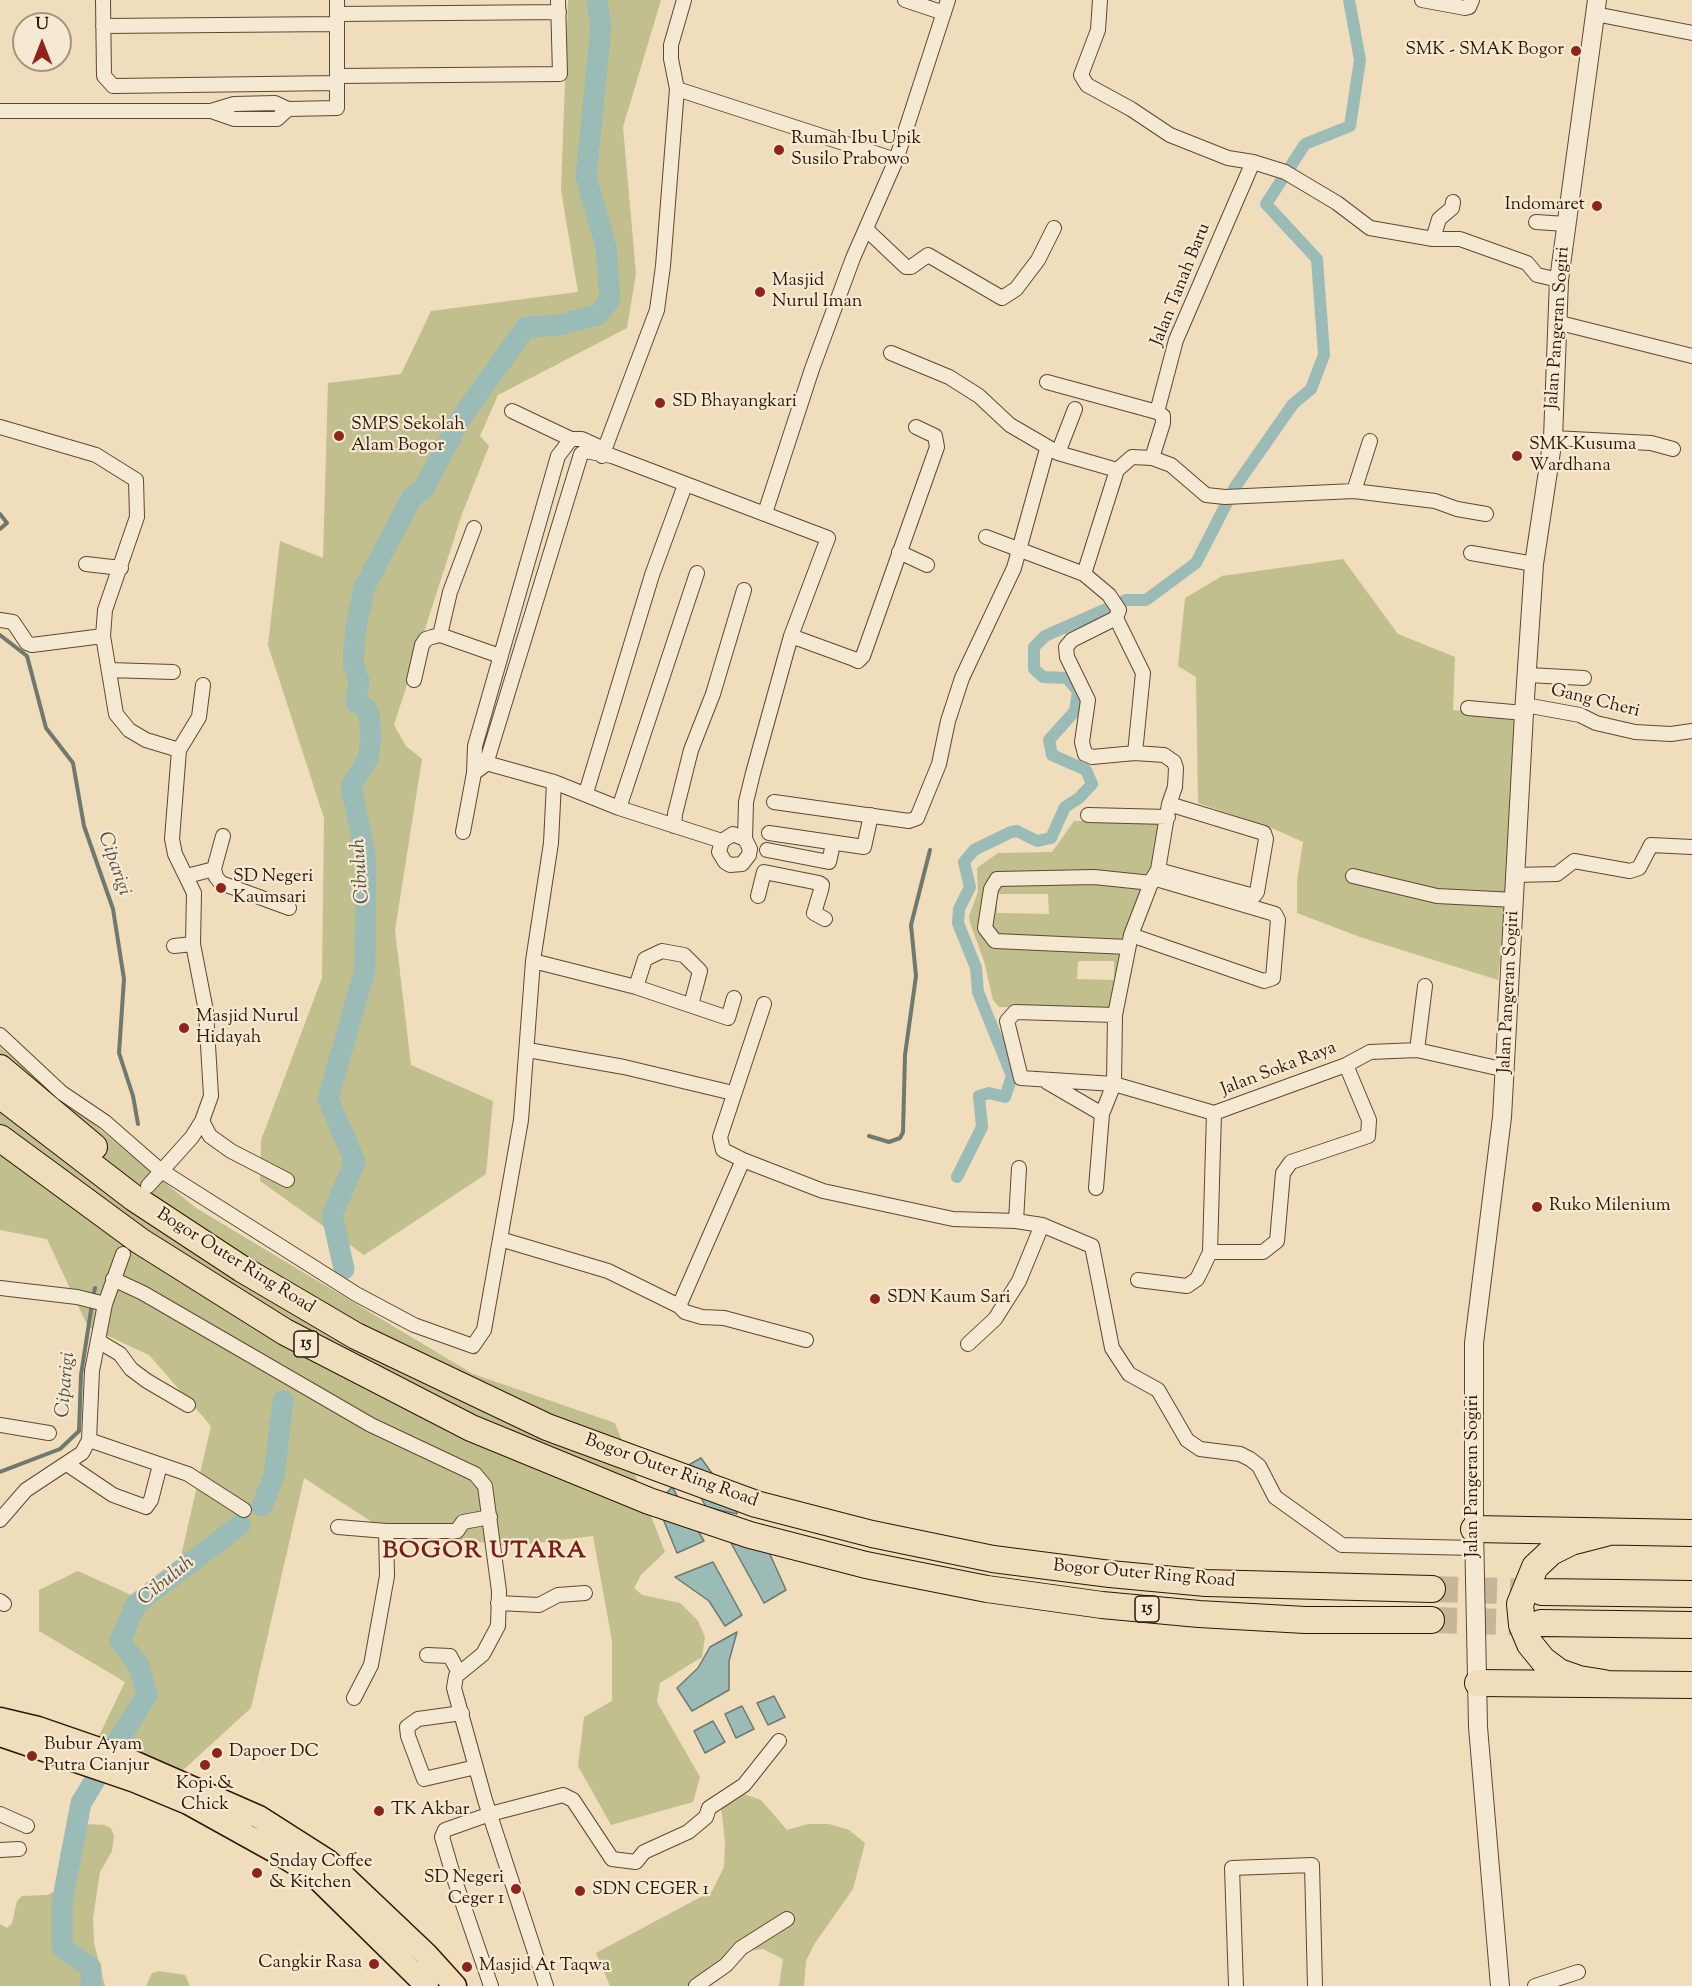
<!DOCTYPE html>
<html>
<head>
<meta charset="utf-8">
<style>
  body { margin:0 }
  #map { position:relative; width:1692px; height:1986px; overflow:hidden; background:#f0ddbc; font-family:"Sorts Mill Goudy",serif }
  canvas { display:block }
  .north { position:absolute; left:12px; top:12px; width:60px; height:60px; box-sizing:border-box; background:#f5e9d3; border:2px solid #a59580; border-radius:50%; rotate:0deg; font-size:16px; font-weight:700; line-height:24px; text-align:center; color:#2d1604 }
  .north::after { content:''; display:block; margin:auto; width:21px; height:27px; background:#8f2418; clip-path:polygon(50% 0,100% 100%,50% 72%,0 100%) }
</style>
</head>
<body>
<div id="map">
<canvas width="1692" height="1986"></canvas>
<div class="north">U</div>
</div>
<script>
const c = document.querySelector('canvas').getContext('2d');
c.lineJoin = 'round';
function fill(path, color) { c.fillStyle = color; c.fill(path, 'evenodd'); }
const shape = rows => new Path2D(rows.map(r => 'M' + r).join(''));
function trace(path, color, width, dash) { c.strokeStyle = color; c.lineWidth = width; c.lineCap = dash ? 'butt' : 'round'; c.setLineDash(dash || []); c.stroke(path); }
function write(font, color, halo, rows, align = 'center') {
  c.font = font + ' "Sorts Mill Goudy",serif'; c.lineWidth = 4.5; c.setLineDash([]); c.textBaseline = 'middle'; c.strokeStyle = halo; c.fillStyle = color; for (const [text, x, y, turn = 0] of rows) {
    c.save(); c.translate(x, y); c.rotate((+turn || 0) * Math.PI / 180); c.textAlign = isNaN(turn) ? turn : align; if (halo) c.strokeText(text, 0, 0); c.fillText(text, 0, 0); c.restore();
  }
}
const green = shape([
  [568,0,661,0,623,127,636,274,627,328,498,395,480,436,489,446,462,514,394,725,406,746,422,759,395,930,411,1065,493,1101,486,1174,364,1255,260,1181,261,1140,322,978,324,818,268,645,280,541,323,558,328,383,401,374,431,311,578,292,561,190],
  [1343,559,1398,634,1455,657,1453,710,1526,718,1498,980,1360,937,1297,913,1297,882,1303,842,1272,828,1198,803,1196,677,1178,666,1185,598,1222,576],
  [1074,821,1157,821,1165,825,1110,1007,1105,1009,999,1007,993,1000,984,961,970,923,969,916,978,892,977,868,998,853,1052,852],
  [997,894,1048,894,1049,914,997,913],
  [1078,961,1114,961,1114,980,1077,979],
  [0,1048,196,1208,473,1374,615,1423,665,1552,641,1575,634,1588,642,1595,680,1603,698,1621,705,1637,702,1657,660,1683,657,1702,700,1777,693,1802,611,1825,578,1766,584,1717,612,1701,612,1641,593,1536,511,1546,386,1531,304,1478,251,1708,182,1771,98,1738,125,1682,39,1631,39,1590,78,1571,131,1595,180,1560,211,1426,149,1355,88,1327,47,1239,0,1230],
  [741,1793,761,1800,787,1830,808,1824,829,1824,849,1830,865,1843,853,1889,815,1943,806,1961,804,1986,779,1986,783,1959,763,1949,748,1951,701,1986,610,1986,596,1953,712,1891,724,1867,725,1842,720,1796],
  [86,1824,104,1825,111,1828,114,1836,112,1851,100,1872,93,1918,94,1943,105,1986,0,1986,0,1924,7,1928,12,1923,17,1901,22,1896,47,1895,60,1889,63,1883,60,1856,63,1842,71,1830],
  [159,1971,185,1975,190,1986,146,1986,152,1973]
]);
const water = shape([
  [701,1458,735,1505,737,1514,706,1507,685,1467,701,1458],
  [672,1487,704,1541,677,1553,657,1504,672,1487],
  [731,1543,768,1550,786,1590,764,1603,731,1543],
  [713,1562,742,1615,725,1626,709,1601,675,1577,713,1562],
  [737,1632,729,1661,729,1690,692,1711,677,1688,698,1668,710,1647,737,1632],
  [774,1696,785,1717,768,1725,757,1703,774,1696],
  [742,1706,754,1729,736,1738,725,1714,742,1706],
  [713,1721,725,1742,705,1753,694,1731,713,1721]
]);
const stream = shape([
  [0,514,7,523,0,529],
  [0,635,27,656,46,728,73,763,84,826,113,909,124,979,119,1053,133,1096,138,1124],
  [869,1136,889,1142,900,1138,903,1132,905,1055,916,976,911,925,930,850],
  [93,1297,95,1288],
  [0,1472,60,1449,79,1431,81,1375,92,1304]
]);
const canal = shape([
  [957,1177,982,1127,979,1096,989,1093,1005,1097,1012,1076,978,992,976,968,958,923,959,909,970,887,964,862,974,850,1011,832,1017,831,1037,841,1051,838,1065,807,1079,798,1092,784,1086,770,1052,755,1049,740,1075,711,1078,691,1067,678,1043,677,1034,669,1034,647,1045,636,1111,607,1126,600,1146,600,1196,563,1235,487,1293,404,1311,389,1324,355,1317,259,1266,204,1305,144,1350,126,1360,60,1349,0]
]);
const river = shape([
  [344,1269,332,1215,355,1162,328,1099,365,969,366,859,351,786,368,759,371,737,369,715,366,708,356,702,359,681,353,663,356,628,364,588,412,497,424,488,461,418,526,327,559,325,598,315,610,299,606,247,586,177,601,27,597,0],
  [262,1506,274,1476,283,1401],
  [114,1747,147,1695,139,1666,120,1641,136,1604,240,1525],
  [91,1986,91,1968,62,1947,62,1903,81,1803,95,1780]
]);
const motorwayTunnel = shape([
  [1432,1589,1542,1592],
  [1431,1620,1541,1623]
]);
const minor = shape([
  [103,0,104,76,113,86,337,83],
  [905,0,944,13],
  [1100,0,1098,30,1081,75,1087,85,1131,109,1170,135,1228,158,1253,162,1285,172,1337,203,1370,228,1433,239,1460,239,1527,263,1537,275,1559,280],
  [1422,0,1465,8,1469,7,1472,0],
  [337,14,559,12],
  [1595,14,1692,33],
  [103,26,337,24],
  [337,76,560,74,558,0],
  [677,89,896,160],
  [0,111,211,111,234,104,275,103,288,109,337,108,337,0],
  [211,111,234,119,277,119,288,109],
  [1536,222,1566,224],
  [868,231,906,267,911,267,928,255,1002,298,1016,289,1038,260,1054,228],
  [1433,239,1439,219,1452,208,1453,202],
  [1556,322,1692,356],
  [891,353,949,377,979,396,1010,425,1058,453],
  [1047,382,1157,412],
  [1075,409,1058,453,1117,470],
  [512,411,571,439],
  [0,427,96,455,136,480,137,517,105,610,103,636,116,714,129,730,146,740,179,750,172,839,175,854,194,893,193,944,206,1011,211,1096,202,1121,192,1137,148,1186],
  [1553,438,1651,443,1673,449],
  [602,456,657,310,663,266,677,89,671,59,671,45,684,0],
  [1152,458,1163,423,1163,416,1157,412,1176,340,1253,162],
  [1354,491,1370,441],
  [765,513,812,369,853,258,896,160,948,0],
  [986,537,1084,574,1109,595,1119,610,1116,618,1072,640,1066,647,1067,657,1088,700,1082,742,1085,754,1092,757,1135,753,1164,755,1174,762,1176,768,1175,787,1169,804,1158,870,1153,878,1131,935,1115,1015,1114,1084,1102,1114,1096,1188],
  [899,552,927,565],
  [1471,553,1534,564],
  [86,564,121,568],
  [1084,574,1117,470,1132,457,1152,458,1171,465,1206,495,1225,497,1354,491,1435,501,1457,509,1486,514],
  [1116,618,1143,673,1135,753],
  [0,620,13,622,27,643,32,645,103,636],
  [440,635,450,592,474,528],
  [791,636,854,659,858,661,863,656,937,447,935,436,916,427],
  [109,670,173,672],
  [1528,675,1584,678],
  [414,680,422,645,426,639,432,637,440,635,500,656],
  [1525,705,1580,715,1596,723,1635,732,1671,734,1692,731],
  [1468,708,1524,713],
  [179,750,199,717,203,685],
  [479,761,554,782,619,808,722,841],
  [474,773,486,764,581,454,585,451,612,456,828,538,791,636,753,773,746,802,745,839,750,849,749,855,742,864,730,865,725,862,719,852,722,841,733,834,745,839],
  [586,793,652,575,685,485],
  [774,802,909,821,917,818,939,764,948,721,962,678,1014,568,1047,449],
  [619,808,697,573],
  [1088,815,1168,817],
  [674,826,675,814,691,750,713,694,744,590],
  [463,832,474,773,475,746,558,456,571,439,582,439,604,449],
  [769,833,864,847,871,815],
  [767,850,829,862,833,844],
  [214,869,216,877,221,883,289,908],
  [1158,870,1254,896,1257,892,1266,839,1264,833,1169,804],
  [1514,875,1557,874,1574,861,1630,871,1639,868,1651,845,1692,847],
  [187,876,214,869,223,836],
  [1353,876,1437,896,1515,900],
  [758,896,764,872,819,883,822,885,821,890,814,913,825,919],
  [1131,935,1264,981,1273,978,1278,920,1275,914,1153,878],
  [174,946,193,944],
  [1128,947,995,941,985,928,991,889,997,879,1094,877,1152,883],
  [533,961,636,987,728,1018,734,998],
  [636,987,645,959,662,951,684,955,700,971,691,1005],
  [764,1004,720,1137,723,1150,743,1160,823,1191,953,1219,1016,1221,1042,1225,1092,1246,1112,1348,1129,1374,1158,1390,1187,1440,1200,1449,1240,1454,1250,1459,1259,1466,1275,1497,1342,1545,1474,1548],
  [1115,1015,1015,1012,1007,1021,1021,1078,1114,1084,1214,1113,1346,1065,1370,1052,1417,1050,1506,1070],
  [0,1035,62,1093,105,1122,160,1170,356,1294,414,1325,473,1346,484,1330,521,1120,533,961,551,843,554,782],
  [528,1050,624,1067,733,1093],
  [1417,1050,1425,986],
  [1047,1082,1102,1114],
  [202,1121,210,1136,231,1151,287,1180],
  [1016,1221,1019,1168],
  [500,1239,608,1271,679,1306,685,1312,702,1317,724,1318,806,1340],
  [1210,1252,1263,1252,1277,1241,1283,1173,1291,1162,1368,1136,1369,1120,1346,1065],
  [113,1279,143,1293,371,1425,475,1474,485,1486,499,1591,498,1626,483,1654,456,1676,454,1688,485,1800,546,1986],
  [1138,1280,1187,1286,1197,1279,1204,1265,1210,1252,1214,1113],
  [0,1288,77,1297,105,1304],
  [679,1306,743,1160],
  [98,1341,120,1354,131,1369,147,1381,188,1405],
  [968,1344,995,1319,1019,1281,1042,1225],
  [0,1425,49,1433],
  [89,1440,188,1474,244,1510],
  [67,1464,113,1495,146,1507,151,1500,160,1465],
  [0,1520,26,1490,82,1453,89,1440,92,1371,105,1304,123,1254],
  [338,1527,386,1531,457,1531,463,1522,490,1517],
  [0,1601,4,1604],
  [498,1603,539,1605,558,1595,585,1593],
  [427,1655,450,1656,459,1673],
  [354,1698,371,1665,387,1576,386,1531],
  [462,1713,418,1719,407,1727,408,1736,424,1779,476,1767],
  [0,1814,27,1826],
  [0,1850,19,1849],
  [491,1986,454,1878,442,1837,445,1830,490,1814,563,1795,573,1800,612,1859,636,1862,644,1852,688,1832,706,1817,709,1808,744,1785,779,1741],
  [696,1986,726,1965,741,1948,787,1919],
  [1236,1986,1232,1868,1312,1865,1315,1986],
  [1535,1986,1578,1972]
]);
const tertiary = shape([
  [1500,1986,1478,1727,1474,1529,1474,1343,1502,1117,1524,713,1534,564,1553,438,1559,280,1597,0]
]);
const primary = shape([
  [0,1719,38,1728,122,1757,259,1817,328,1861,426,1954,455,1986],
  [0,1735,135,1781,188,1803,278,1853,314,1875,427,1986]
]);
const motorway = shape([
  [0,1068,94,1147],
  [0,1095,134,1198,242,1269,356,1336,547,1427,756,1504,872,1534,993,1559,1110,1574,1206,1583,1432,1589],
  [0,1138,140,1241,285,1332,471,1428,649,1501,750,1535,866,1565,987,1589,1102,1605,1199,1614,1305,1620,1431,1620],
  [1474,1529,1692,1533],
  [1542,1592,1692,1594],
  [1541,1623,1692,1625],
  [1478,1683,1692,1685],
  [1604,1683,1579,1679,1559,1672,1543,1660,1530,1644,1522,1625,1520,1604,1535,1567,1551,1552,1571,1542,1606,1533]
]);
const markers = [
  [1576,51,6,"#8f2418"],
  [779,150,6,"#8f2418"],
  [1597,206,6,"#8f2418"],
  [760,292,6,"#8f2418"],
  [660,403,6,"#8f2418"],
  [339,436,6,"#8f2418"],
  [1517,456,6,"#8f2418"],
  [221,888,6,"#8f2418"],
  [184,1028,6,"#8f2418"],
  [1537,1207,6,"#8f2418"],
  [875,1299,6,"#8f2418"],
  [217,1753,6,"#8f2418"],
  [32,1756,6,"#8f2418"],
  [205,1765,6,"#8f2418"],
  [379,1811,6,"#8f2418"],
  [257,1873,6,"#8f2418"],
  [516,1889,6,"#8f2418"],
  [580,1891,6,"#8f2418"],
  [374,1964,6,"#8f2418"],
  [467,1967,6,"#8f2418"]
];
const shields = [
  [306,1344,24],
  [1147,1609,24]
];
const shieldNames = [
  ["15",306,1344],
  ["15",1147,1609]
];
const poiNames = [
  ["SMK - SMAK Bogor",1564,51,"right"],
  ["Rumah Ibu Upik",791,140],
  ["Susilo Prabowo",791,161],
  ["Indomaret",1585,206,"right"],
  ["Masjid",772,282],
  ["Nurul Iman",772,303],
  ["SD Bhayangkari",672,403],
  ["SMPS Sekolah",351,426],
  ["Alam Bogor",351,447],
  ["SMK Kusuma",1529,446],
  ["Wardhana",1529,467],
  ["SD Negeri",233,878],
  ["Kaumsari",233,899],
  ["Masjid Nurul",196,1018],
  ["Hidayah",196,1039],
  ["Ruko Milenium",1549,1207],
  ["SDN Kaum Sari",887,1299],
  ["Bubur Ayam",44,1746],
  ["Putra Cianjur",44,1767],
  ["Dapoer DC",229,1753],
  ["Kopi &",205,1785,"center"],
  ["Chick",205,1806,"center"],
  ["TK Akbar",391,1811],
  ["Snday Coffee",269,1863],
  ["& Kitchen",269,1884],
  ["SD Negeri",504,1879,"right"],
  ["Ceger 1",504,1900,"right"],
  ["SDN CEGER 1",592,1891],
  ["Cangkir Rasa",362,1964,"right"],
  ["Masjid At Taqwa",479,1967]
];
const streetNames = [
  ["Jalan Tanah Baru",1182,285,-68],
  ["Jalan Pangeran Sogiri",1559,328,-86],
  ["Gang Cheri",1595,702,14],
  ["Jalan Pangeran Sogiri",1510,992,-87],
  ["Jalan Soka Raya",1279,1070,-21],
  ["Bogor Outer Ring Road",235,1262,32],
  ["Bogor Outer Ring Road",671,1472,20],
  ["Jalan Pangeran Sogiri",1474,1476,-90],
  ["Bogor Outer Ring Road",1144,1575,5]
];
const waterNames = [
  ["Ciparigi",113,864,71],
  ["Cibuluh",362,871,-94],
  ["Ciparigi",67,1385,-85],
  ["Cibuluh",167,1582,-39]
];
const districtNames = [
  ["BOGOR UTARA",485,1553]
];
fill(green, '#c0bf8d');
fill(water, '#9bbbb7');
trace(water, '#6f796f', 1.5);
trace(stream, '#6f796f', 4);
trace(canal, '#9bbbb7', 12);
trace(river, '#9bbbb7', 21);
trace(motorwayTunnel, '#c9b597', 26, [26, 13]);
trace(minor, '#5e4832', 16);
trace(tertiary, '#5e4832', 20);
trace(primary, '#2d1604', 25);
trace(motorway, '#2d1604', 28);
trace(minor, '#f5e9d3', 14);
trace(tertiary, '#f5e9d3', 18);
trace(primary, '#f0ddbc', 22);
trace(motorway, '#f0ddbc', 26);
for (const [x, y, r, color] of markers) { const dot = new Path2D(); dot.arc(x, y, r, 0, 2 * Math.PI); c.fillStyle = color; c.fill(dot); trace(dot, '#f5e9d3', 2); }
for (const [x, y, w] of shields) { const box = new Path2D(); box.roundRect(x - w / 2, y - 13, w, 26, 4.5); c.fillStyle = '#f5e9d3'; c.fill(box); trace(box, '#2d1604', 1.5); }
write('bold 16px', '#2d1604', null, shieldNames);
write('18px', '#2d1604', '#f5e9d3', poiNames, 'left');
write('18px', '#2d1604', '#f5e9d3', streetNames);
write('italic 20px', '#545043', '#f5e9d3', waterNames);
c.letterSpacing = '1.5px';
write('bold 24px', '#7a1f14', '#f5e9d3', districtNames);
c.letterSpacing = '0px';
</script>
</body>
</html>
